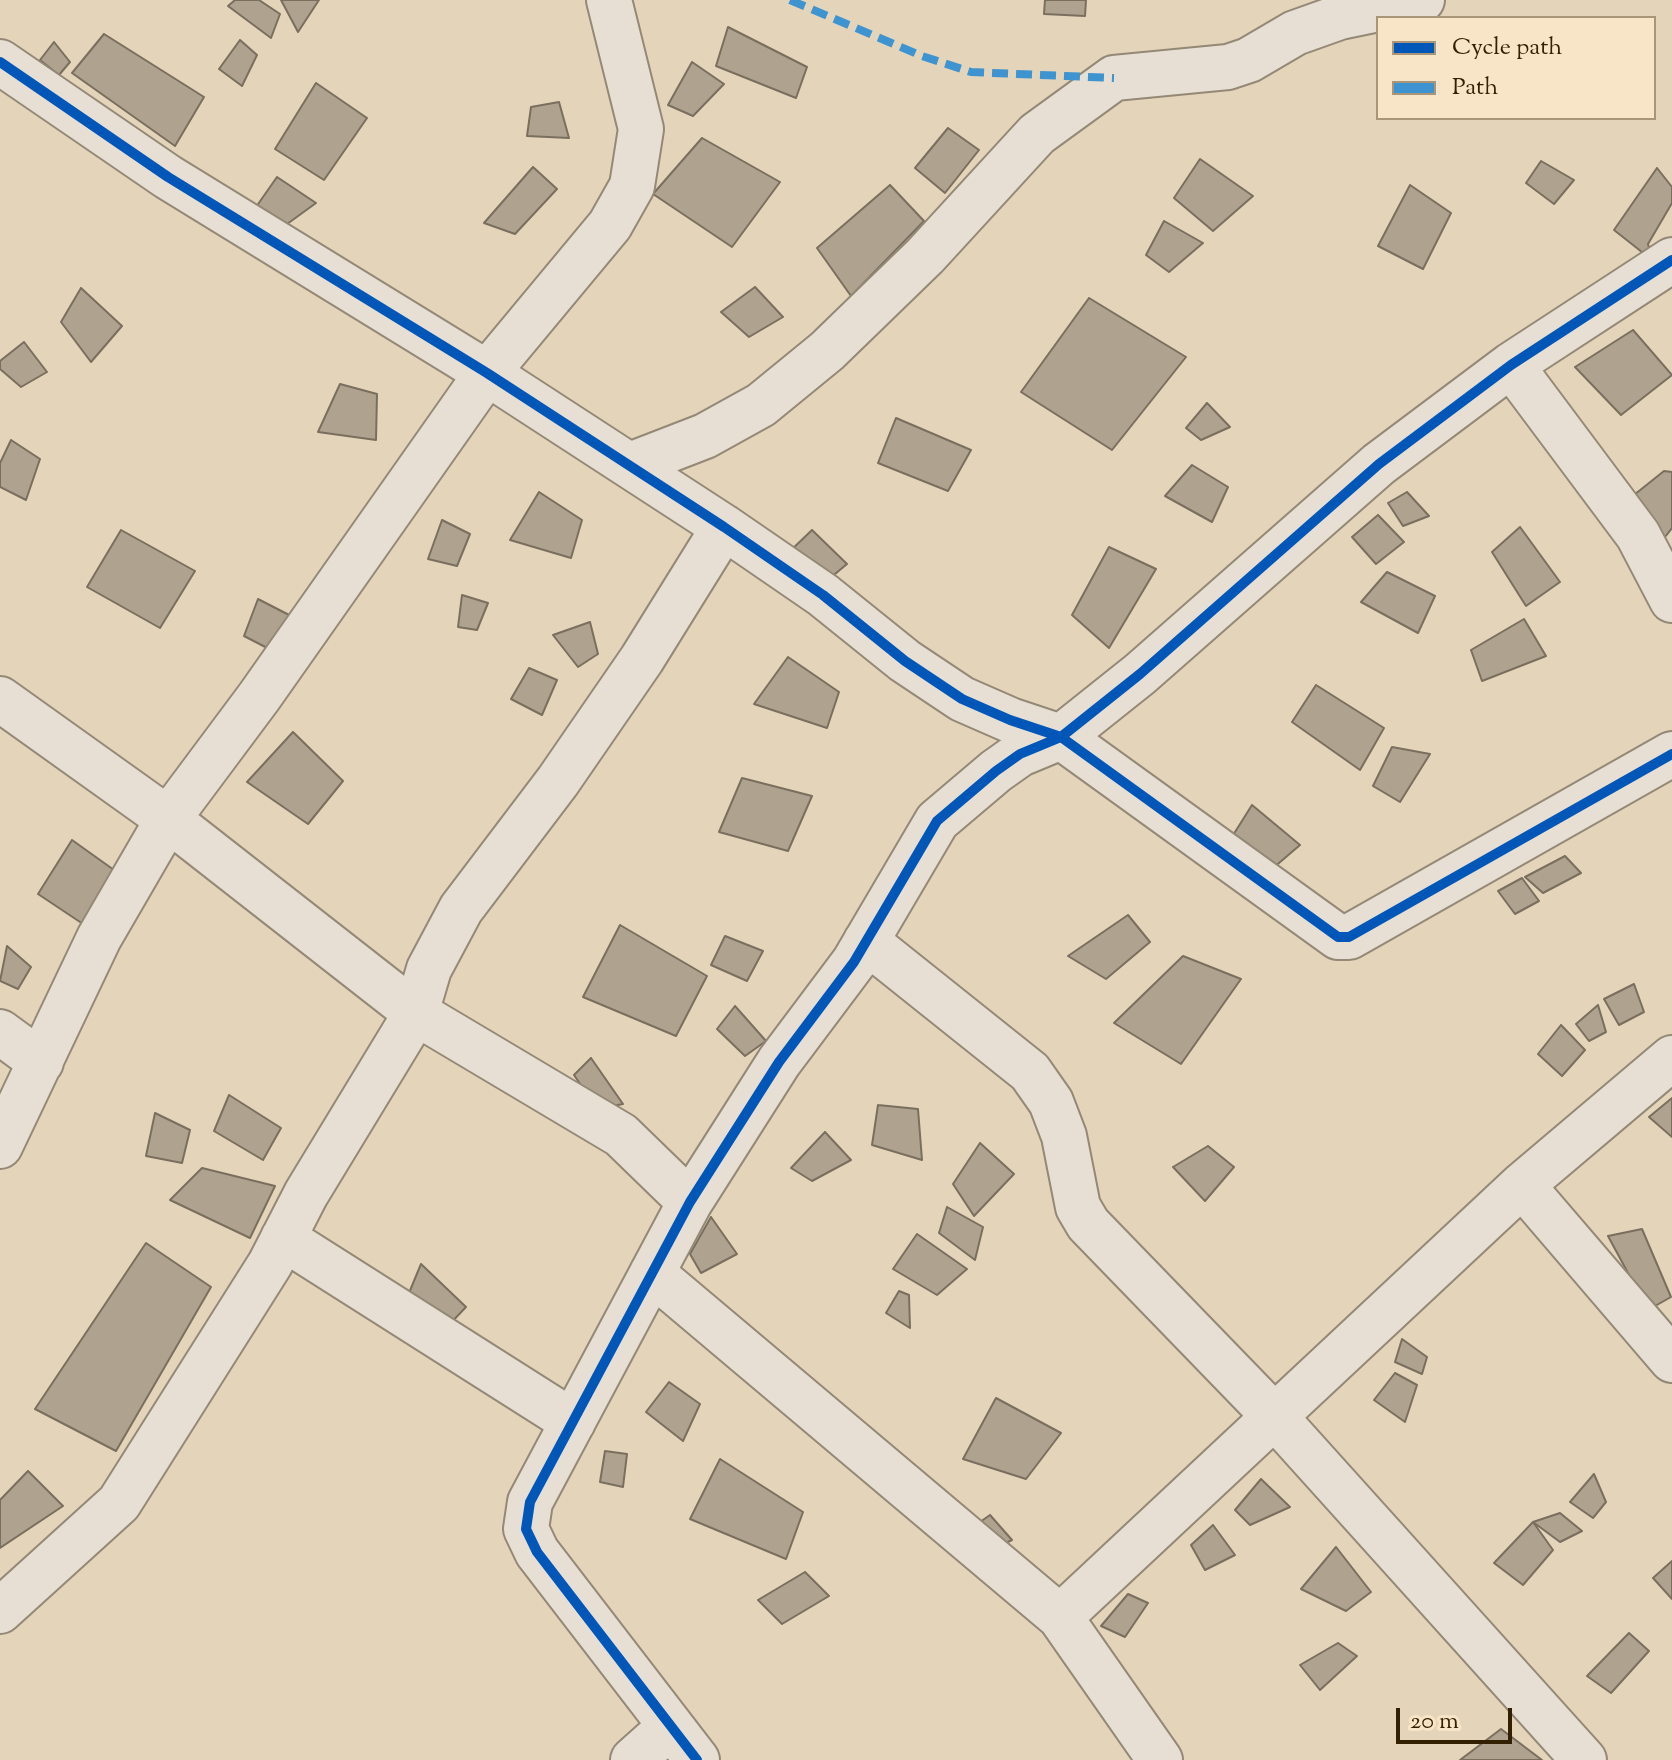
<!DOCTYPE html>
<html>
<head>
<meta charset="utf-8">
<style>
  body { margin:0 }
  #map { position:relative; width:1672px; height:1760px; overflow:hidden; background:#e4d4ba; font-family:"Sorts Mill Goudy",serif }
  canvas { display:block }
  .legend { position:absolute; left:1376px; top:16px; width:280px; height:104px; box-sizing:border-box; background:#f8e5c7; border:2px solid #a99678; margin:0; padding:10px 14px; list-style:none; font-size:24px; color:#331f02 }
  .legend li { display:flex; align-items:center; gap:16px; height:40px }
  .legend b { width:40px; border:2px solid #a99678 }
  .scale { position:absolute; left:1396px; top:1708px; width:116px; height:36px; box-sizing:border-box; border:4px solid #331f02; border-top:0; padding-left:10px; font-size:24px; line-height:28px; white-space:nowrap; color:#331f02; -webkit-text-stroke:6px #f8e5c7; paint-order:stroke }
</style>
</head>
<body>
<div id="map">
<canvas width="1672" height="1760"></canvas>
<ul class="legend">
<li><b style="height:10px;background:#0057b8"></b>Cycle path</li>
<li><b style="height:10px;background:#3d94d1"></b>Path</li>
</ul>
<div class="scale">20 m</div>
</div>
<script>
const c = document.querySelector('canvas').getContext('2d');
c.lineJoin = 'round';
function fill(path, color) { c.fillStyle = color; c.fill(path, 'evenodd'); }
const shape = rows => new Path2D(rows.map(r => 'M' + r).join(''));
function trace(path, color, width, dash) { c.strokeStyle = color; c.lineWidth = width; c.lineCap = dash ? 'butt' : 'round'; c.setLineDash(dash || []); c.stroke(path); }
const building = shape([
  [235,0,259,0,280,14,271,38,228,6,235,0],
  [281,0,319,0,298,32,281,0],
  [1045,0,1086,0,1085,16,1044,14,1045,0],
  [728,27,807,67,796,98,716,66,728,27],
  [104,34,204,97,175,146,72,73,104,34],
  [240,40,257,55,242,86,219,69,240,40],
  [54,42,70,62,59,75,40,60,54,42],
  [692,62,724,84,693,116,668,105,692,62],
  [316,83,367,118,324,180,275,149,316,83],
  [559,102,569,138,527,136,531,107,559,102],
  [948,128,979,150,945,193,915,168,948,128],
  [702,138,780,182,732,247,653,194,702,138],
  [1200,159,1253,196,1213,231,1174,198,1200,159],
  [1541,161,1574,180,1554,204,1526,183,1541,161],
  [533,167,557,189,515,234,484,223,533,167],
  [1657,168,1672,187,1672,203,1648,244,1652,260,1614,230,1657,168],
  [277,177,316,203,283,227,256,207,277,177],
  [890,185,924,221,851,296,817,248,890,185],
  [1410,185,1451,213,1423,269,1378,246,1410,185],
  [1164,221,1203,243,1169,272,1146,255,1164,221],
  [755,287,783,317,749,337,721,312,755,287],
  [81,288,122,326,91,362,61,322,81,288],
  [1089,298,1186,357,1112,450,1021,392,1089,298],
  [1633,330,1672,375,1621,415,1575,367,1633,330],
  [24,342,47,372,21,387,0,369,0,361,24,342],
  [340,384,377,394,376,440,318,432,340,384],
  [1207,403,1230,427,1201,440,1186,428,1207,403],
  [896,418,971,450,948,491,878,463,896,418],
  [11,440,40,459,26,500,0,487,0,463,11,440],
  [1192,465,1228,487,1212,522,1165,496,1192,465],
  [1664,471,1672,472,1672,528,1665,537,1624,503,1664,471],
  [539,492,582,520,571,558,510,540,539,492],
  [1407,492,1429,516,1403,526,1388,503,1407,492],
  [1378,515,1404,542,1376,564,1352,537,1378,515],
  [442,520,470,534,457,566,428,559,442,520],
  [1520,527,1560,582,1526,606,1492,552,1520,527],
  [121,530,195,571,160,628,87,587,121,530],
  [812,530,847,564,823,584,787,554,812,530],
  [1109,547,1156,569,1109,648,1072,615,1109,547],
  [1387,572,1435,596,1418,633,1361,602,1387,572],
  [462,595,488,603,477,630,458,627,462,595],
  [258,599,293,617,275,652,244,636,258,599],
  [1524,619,1546,656,1482,681,1471,650,1524,619],
  [590,622,598,654,578,667,553,635,590,622],
  [788,657,839,692,827,728,754,704,788,657],
  [529,668,557,680,542,715,511,699,529,668],
  [1316,685,1384,728,1360,770,1292,722,1316,685],
  [293,732,343,781,308,824,247,782,293,732],
  [1392,747,1430,754,1400,802,1373,786,1392,747],
  [742,778,812,796,788,851,719,832,742,778],
  [1252,805,1300,845,1272,869,1230,840,1252,805],
  [72,840,114,870,83,924,38,894,72,840],
  [1565,856,1581,873,1543,893,1525,877,1565,856],
  [1522,878,1539,901,1515,914,1498,891,1522,878],
  [1128,915,1150,942,1106,979,1068,956,1128,915],
  [620,925,707,976,676,1036,583,997,620,925],
  [725,936,763,951,747,981,711,965,725,936],
  [7,946,31,967,18,989,0,981,7,946],
  [1183,956,1241,979,1181,1064,1114,1023,1183,956],
  [1634,984,1644,1012,1619,1025,1604,999,1634,984],
  [1598,1005,1606,1032,1589,1041,1576,1024,1598,1005],
  [735,1006,766,1041,745,1056,717,1029,735,1006],
  [1561,1025,1585,1050,1562,1076,1538,1054,1561,1025],
  [591,1058,623,1104,597,1109,574,1075,591,1058],
  [229,1095,281,1128,263,1160,214,1131,229,1095],
  [1672,1098,1672,1137,1649,1117,1672,1098],
  [878,1105,918,1109,922,1160,872,1145,878,1105],
  [155,1113,190,1130,182,1163,146,1156,155,1113],
  [825,1132,851,1160,812,1181,791,1168,825,1132],
  [980,1143,1014,1174,974,1216,953,1184,980,1143],
  [1208,1146,1234,1167,1205,1201,1173,1167,1208,1146],
  [202,1168,275,1186,250,1238,170,1200,202,1168],
  [947,1207,983,1227,975,1260,939,1233,947,1207],
  [711,1217,737,1254,701,1273,690,1254,711,1217],
  [1642,1229,1671,1297,1648,1310,1608,1236,1642,1229],
  [917,1234,967,1269,937,1295,893,1269,917,1234],
  [146,1243,211,1287,116,1451,35,1409,146,1243],
  [421,1264,466,1307,447,1327,404,1305,421,1264],
  [899,1291,909,1295,910,1328,886,1313,899,1291],
  [1402,1339,1427,1357,1422,1374,1395,1362,1402,1339],
  [1395,1373,1417,1385,1405,1422,1374,1400,1395,1373],
  [669,1382,700,1404,683,1441,646,1412,669,1382],
  [996,1398,1061,1433,1026,1479,963,1459,996,1398],
  [605,1451,627,1454,623,1487,600,1482,605,1451],
  [720,1459,803,1512,786,1559,690,1519,720,1459],
  [28,1471,63,1506,0,1548,0,1500,28,1471],
  [1594,1474,1606,1502,1593,1518,1570,1502,1594,1474],
  [1261,1479,1290,1507,1250,1525,1235,1510,1261,1479],
  [1560,1513,1582,1531,1560,1542,1533,1522,1560,1513],
  [990,1515,1012,1540,1000,1546,970,1529,990,1515],
  [1533,1522,1553,1550,1523,1585,1494,1563,1533,1522],
  [1213,1525,1235,1555,1205,1570,1191,1545,1213,1525],
  [1336,1547,1371,1592,1346,1611,1301,1589,1336,1547],
  [1672,1561,1672,1599,1653,1578,1672,1561],
  [805,1572,829,1596,782,1624,758,1600,805,1572],
  [1128,1594,1148,1603,1125,1637,1101,1626,1128,1594],
  [1629,1633,1649,1651,1611,1693,1587,1676,1629,1633],
  [1338,1643,1357,1656,1320,1690,1300,1665,1338,1643],
  [1501,1729,1542,1760,1460,1760,1501,1729]
]);
const minor = shape([
  [0,62,168,177,487,373,724,527,823,595,905,661,962,699,1010,720,1061,737,1338,937,1349,937,1672,754],
  [1511,365,1638,535,1672,600],
  [630,465,705,436,761,405,827,351,925,256,1037,134,1114,78,1228,67,1249,60,1295,33,1340,17,1422,0],
  [0,699,168,819,416,1013,621,1135,690,1202],
  [866,941,1030,1072,1051,1102,1064,1136,1078,1207,1088,1224,1275,1417,1584,1760],
  [0,1032,41,1062],
  [0,1146,99,938,168,819,259,697,487,373,610,225,632,186,641,129,609,0],
  [1522,1185,1672,1360],
  [283,1238,573,1422],
  [652,1273,1060,1617,1160,1760],
  [0,1611,119,1503,270,1264,306,1194,416,1013,429,969,461,909,558,781,642,659,724,527],
  [1060,1617,1522,1185,1672,1058],
  [633,1760,671,1726],
  [697,1760,537,1552,526,1529,530,1502,690,1202,779,1062,854,962,937,821,996,771,1020,754,1061,737,1140,674,1379,464,1511,365,1672,260]
]);
const quiet = shape([
  [790,0,922,56,971,72,1114,78]
]);
const cycleway = shape([
  [0,62,168,177,487,373,724,527,823,595,905,661,962,699,1010,720,1061,737,1338,937,1349,937,1672,754],
  [697,1760,537,1552,526,1529,530,1502,690,1202,779,1062,854,962,937,821,996,771,1020,754,1061,737,1140,674,1379,464,1511,365,1672,260]
]);
fill(building, '#afa390');
trace(building, '#7a6f5e', 2);
trace(minor, '#948876', 48);
trace(minor, '#e7dfd3', 44);
trace(quiet, '#3d94d1', 8, [16, 8]);
trace(cycleway, '#0057b8', 10);
</script>
</body>
</html>
